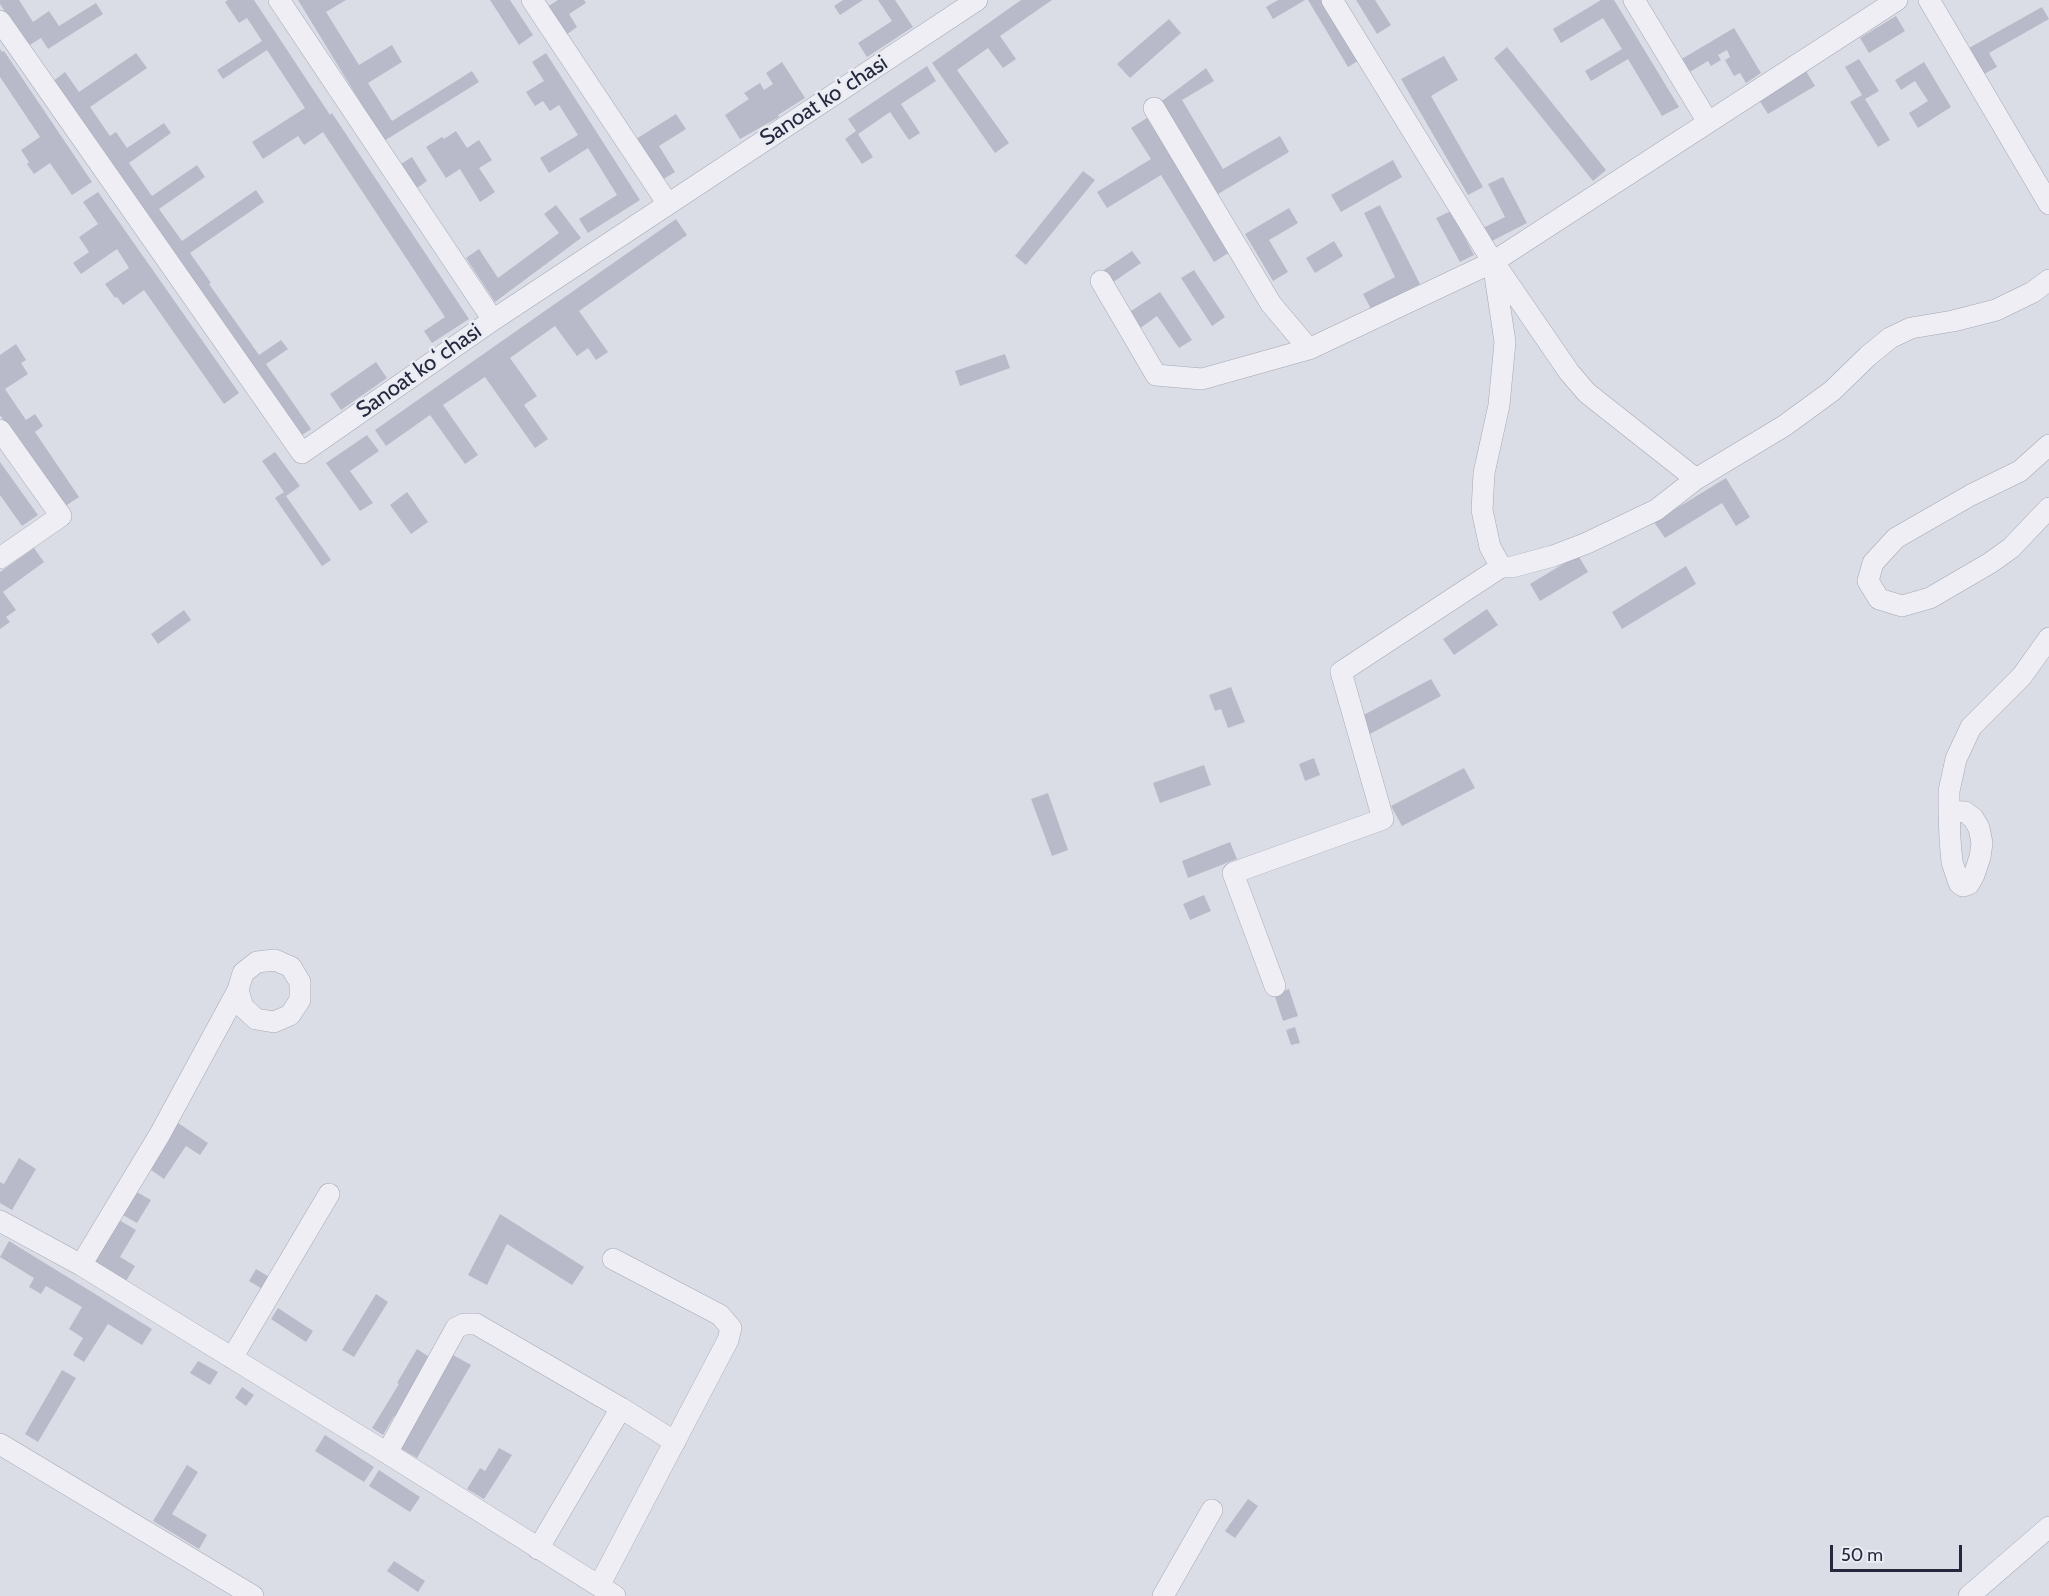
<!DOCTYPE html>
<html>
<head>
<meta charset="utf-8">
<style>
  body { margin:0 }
  #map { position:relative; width:2049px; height:1596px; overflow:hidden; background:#dbdde6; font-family:Cabin,sans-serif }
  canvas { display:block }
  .scale { position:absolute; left:1830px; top:1545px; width:132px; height:27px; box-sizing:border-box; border:3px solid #25283c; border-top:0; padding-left:8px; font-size:18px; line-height:21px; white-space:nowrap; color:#25283c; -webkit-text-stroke:4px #eaecf4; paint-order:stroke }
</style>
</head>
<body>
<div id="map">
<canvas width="2049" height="1596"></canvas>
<div class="scale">50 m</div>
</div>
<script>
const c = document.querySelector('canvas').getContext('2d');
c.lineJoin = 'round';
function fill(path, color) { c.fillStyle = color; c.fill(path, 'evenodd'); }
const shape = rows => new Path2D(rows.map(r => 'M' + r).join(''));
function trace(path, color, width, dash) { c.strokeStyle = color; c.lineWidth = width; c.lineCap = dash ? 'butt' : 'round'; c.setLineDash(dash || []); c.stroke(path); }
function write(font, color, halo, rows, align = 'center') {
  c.font = font + ' Cabin,sans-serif'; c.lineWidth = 5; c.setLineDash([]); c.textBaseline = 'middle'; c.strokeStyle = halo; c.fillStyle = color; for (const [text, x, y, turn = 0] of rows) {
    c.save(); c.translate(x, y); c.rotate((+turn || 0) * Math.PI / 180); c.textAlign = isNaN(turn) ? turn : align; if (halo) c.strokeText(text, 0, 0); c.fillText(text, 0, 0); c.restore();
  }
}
const building = shape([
  [0,0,19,0,33,22,49,11,59,26,96,3,103,14,48,49,41,38,28,46,0,4],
  [228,0,254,0,330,115,332,113,469,319,432,343,424,331,445,317,323,132,304,145,298,136,263,159,252,142,305,108,267,50,223,79,217,70,262,41,247,18,239,23,225,2],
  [298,0,346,0,326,12,359,65,392,45,402,62,368,83,392,121,472,71,479,82,384,141],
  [490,0,510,0,533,35,519,45],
  [558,0,584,0,586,3,569,14,577,27,566,35,547,7],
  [843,0,863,0,840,15,834,6],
  [878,0,895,0,913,27,867,57,858,43,892,21],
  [1021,0,1052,0,1000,36,1016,59,1003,68,988,48,957,70,1009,143,995,153,932,63],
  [1278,0,1305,0,1273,19,1266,7],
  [1308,0,1325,0,1361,59,1348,67],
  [1356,0,1375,0,1391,25,1377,34],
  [1601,0,1614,0,1679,107,1662,116,1628,59,1591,81,1585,71,1622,49,1603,18,1561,43,1553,29],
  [2042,7,2049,19,1989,53,1997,67,1984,74,1969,48],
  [1896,16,1905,31,1869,53,1860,38],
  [1169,19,1181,33,1130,78,1117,64],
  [1734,28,1761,73,1746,83,1740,73,1734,76,1725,60,1730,57,1727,50,1718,55,1721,60,1711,66,1708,61,1688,73,1680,60],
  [1507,47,1606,170,1593,181,1494,58],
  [0,49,2,52,4,51,92,182,72,195,50,163,34,174,27,164,29,162,21,150,40,137,0,77],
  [136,53,147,68,90,107,110,136,116,132,127,148,164,123,171,133,129,163,152,196,197,165,205,177,159,209,182,241,256,190,264,202,190,253,211,283,209,284,259,355,281,340,288,349,266,364,311,429,296,439,52,82,65,72,79,92],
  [546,53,640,200,588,233,579,219,617,195,588,148,549,173,540,158,578,135,559,105,550,111,543,101,535,106,526,92,544,81,532,62],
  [1444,56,1458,80,1431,96,1483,187,1468,195,1401,79],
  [1859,59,1879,91,1865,99,1890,140,1878,147,1850,102,1862,95,1845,67],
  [782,62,805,98,778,115,779,117,740,139,725,115,749,99,744,93,760,83,764,90,773,84,766,73],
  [1924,62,1951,107,1918,128,1909,113,1928,101,1915,81,1901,90,1895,80],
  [927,66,936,81,901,104,920,133,909,140,890,112,858,134,873,157,862,164,845,139,856,131,848,119],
  [1206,68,1214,81,1182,100,1223,169,1280,136,1289,152,1218,194,1162,101],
  [1806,71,1815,86,1768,114,1759,100],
  [676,114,686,129,659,146,675,172,662,180,636,139],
  [1147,118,1230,252,1214,262,1161,175,1107,208,1097,192,1151,159,1131,128],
  [456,131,467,148,479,140,492,160,479,168,495,192,480,202,460,169,446,178,426,147,442,137,444,139],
  [412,157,427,181,417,188,401,164],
  [1393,160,1402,177,1341,212,1331,195],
  [1083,171,1095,180,1026,265,1015,256],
  [1503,177,1527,223,1490,242,1483,228,1505,217,1488,184],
  [98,192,239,393,224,404,144,290,123,305,117,297,115,298,105,284,129,268,117,249,81,274,73,263,89,252,79,237,98,224,83,202],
  [556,205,581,238,495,302,466,258,479,249,498,278,559,233,544,214],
  [1380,205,1420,284,1371,309,1363,294,1395,277,1364,213],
  [1289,208,1298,223,1269,240,1288,272,1273,281,1245,234],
  [1451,211,1474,255,1460,262,1436,218],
  [676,219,687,235,579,311,608,352,596,360,588,348,577,356,555,326,510,358,537,396,524,405,548,439,535,448,485,377,443,405,478,455,465,464,430,415,386,446,375,430],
  [1334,241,1343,256,1315,273,1306,258],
  [1132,251,1141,263,1109,285,1101,272],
  [1194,270,1225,317,1212,326,1181,278],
  [1160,292,1192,340,1179,348,1157,316,1139,329,1128,313],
  [16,344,26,360,21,363,28,374,5,389,26,420,35,414,43,426,35,432,79,497,64,507,0,415,0,355],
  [1005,354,1010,368,960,386,955,371],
  [376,362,387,378,341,410,330,394],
  [367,435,379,451,350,471,373,503,360,511,326,463],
  [275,452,300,486,286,496,331,560,322,566,275,498,284,492,262,461],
  [0,462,38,515,22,526,0,495],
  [1726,478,1750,517,1736,526,1722,503,1665,538,1654,522],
  [407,492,428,522,411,534,390,505],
  [34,548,44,562,3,592,16,610,6,617,10,622,0,629,0,572],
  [1578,555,1588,572,1540,601,1530,584],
  [1686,566,1696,584,1622,629,1612,612],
  [1487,609,1498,625,1454,655,1443,639],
  [184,610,191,620,158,644,151,634],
  [1431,679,1441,696,1368,735,1358,718],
  [1231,687,1245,722,1228,728,1221,709,1215,711,1209,695],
  [1314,758,1320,775,1305,781,1299,764],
  [1204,765,1211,785,1160,803,1153,783],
  [1464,768,1475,788,1402,826,1391,806],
  [1048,793,1068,850,1052,856,1031,799],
  [1230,842,1237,859,1188,878,1182,861],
  [1204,895,1211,911,1190,920,1183,904],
  [1289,989,1298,1016,1283,1021,1274,994],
  [1295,1027,1300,1043,1291,1045,1286,1030],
  [178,1123,208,1143,200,1155,186,1146,164,1179,148,1168],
  [19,1158,36,1169,12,1210,0,1203,0,1182,4,1184],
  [135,1191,151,1200,137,1223,121,1214],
  [500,1214,584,1267,572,1285,507,1244,487,1285,468,1275],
  [119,1220,136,1230,120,1257,135,1266,126,1281,94,1263],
  [9,1241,152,1329,142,1345,108,1324,84,1362,73,1355,83,1338,69,1329,82,1307,46,1286,41,1294,29,1287,34,1278,0,1257],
  [256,1269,271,1278,264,1290,249,1281],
  [376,1294,388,1302,354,1357,342,1350],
  [278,1308,313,1331,306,1342,271,1319],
  [417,1349,431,1358,397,1418,394,1416,383,1435,372,1428,399,1384,397,1383],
  [453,1355,471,1365,417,1458,400,1448],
  [198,1361,218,1372,210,1385,190,1373],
  [62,1370,76,1378,38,1442,25,1434],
  [242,1387,254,1395,246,1406,235,1398],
  [325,1435,374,1467,364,1482,315,1451],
  [499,1448,512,1455,484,1499,467,1489,480,1468,485,1471],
  [187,1465,198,1472,172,1514,207,1535,199,1549,153,1521],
  [379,1470,420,1497,410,1512,369,1486],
  [1248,1499,1258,1506,1235,1538,1225,1531],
  [394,1561,425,1581,418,1592,387,1571]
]);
const minor = shape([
  [279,0,493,320],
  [532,0,668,204],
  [1332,0,1493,262,1897,0],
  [1634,0,1708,122],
  [1929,0,2049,204],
  [0,21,302,453,493,320,977,0],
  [1154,108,1271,304,1309,349,1493,262],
  [1497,267,1569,372,1587,393,1696,479,1784,426,1832,391,1868,356,1890,338,1911,328,1953,321,1996,310,2033,292,2049,280],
  [1101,281,1156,375,1202,379,1309,349],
  [0,430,61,516,0,558],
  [2049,445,2020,471,1971,495,1896,538,1873,563,1868,581,1879,599,1902,606,1930,598,1990,563,2011,548,2049,508],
  [1501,567,1512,567,1553,556,1587,543,1656,510,1696,479],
  [1949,811,1965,812,1973,818,1979,828,1982,843,1980,857,1974,875,1969,884,1963,886,1959,883,1952,862,1950,839,1949,811,1949,791,1956,759,1971,727,2022,676,2049,638],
  [1275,986,1233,873,1383,819,1341,672,1501,567,1490,547,1482,510,1484,473,1499,405,1505,342,1493,262],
  [0,1221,81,1265,387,1453,615,1596],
  [81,1265,160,1134,238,990,243,973,257,962,275,960,291,967,300,982,300,1000,290,1015,274,1022,256,1019,243,1007,238,990],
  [232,1358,329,1194],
  [621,1408,675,1442],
  [0,1444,253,1596],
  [387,1453,456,1328,464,1324,476,1324,621,1408,538,1549],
  [599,1586,728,1340,731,1328,720,1315,613,1259],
  [1163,1596,1212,1510],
  [1969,1596,2049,1527]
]);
const streetNames = [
  ["Sanoat koʻchasi",824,101,-33],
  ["Sanoat koʻchasi",419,371,-35]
];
fill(building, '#b8bac9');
trace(minor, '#a4a7b3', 22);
trace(minor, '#eeeef4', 21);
write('22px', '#25283c', '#eaecf4', streetNames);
</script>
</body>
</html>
